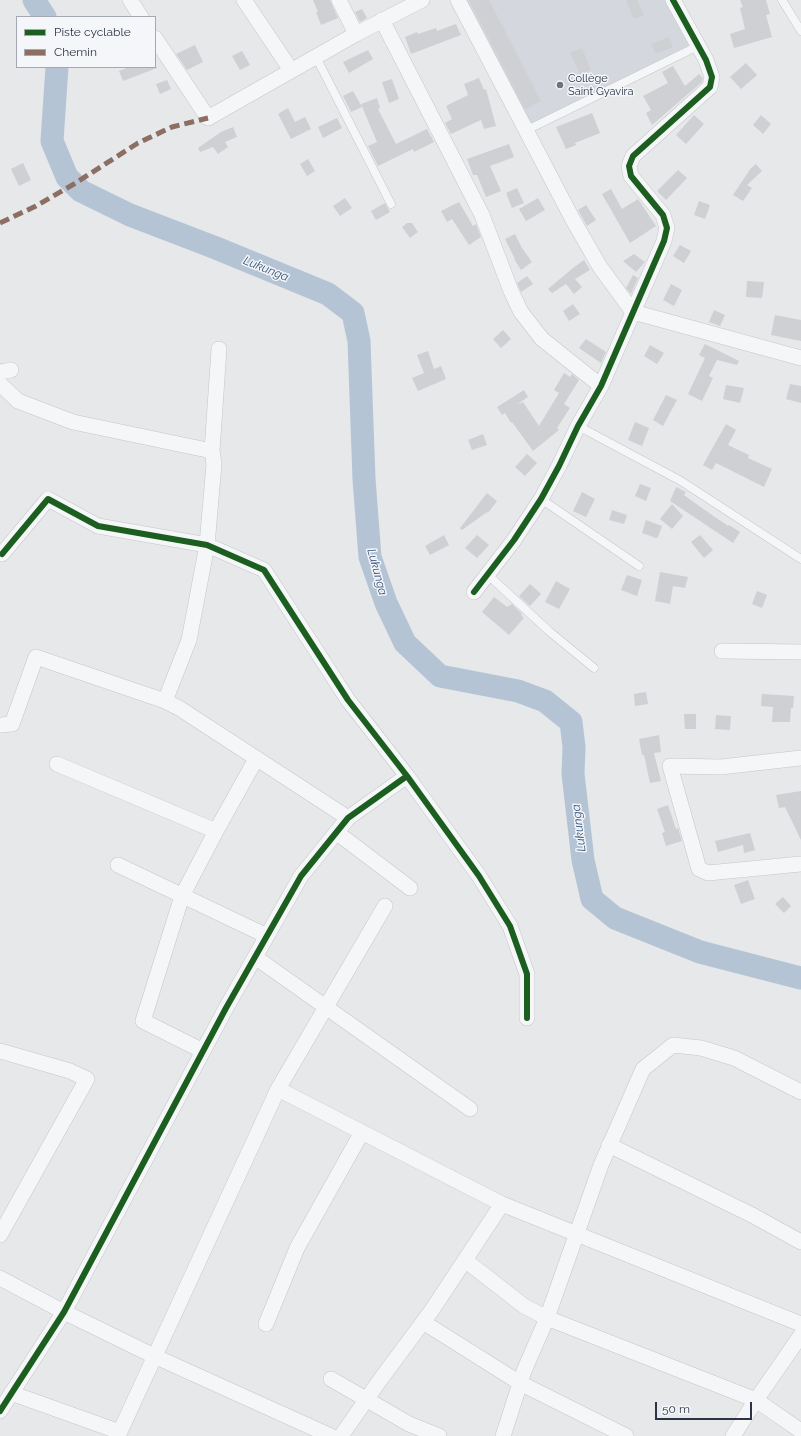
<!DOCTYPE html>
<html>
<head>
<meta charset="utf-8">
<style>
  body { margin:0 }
  #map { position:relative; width:801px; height:1436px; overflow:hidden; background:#e6e8ea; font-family:Raleway,sans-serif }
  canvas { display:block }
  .legend { position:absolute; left:16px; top:16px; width:140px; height:52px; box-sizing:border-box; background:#f4f6f9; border:1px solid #a4a8b1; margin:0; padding:5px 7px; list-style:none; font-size:12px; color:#2b3445 }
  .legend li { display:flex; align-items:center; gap:8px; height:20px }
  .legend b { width:20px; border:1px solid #a4a8b1 }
  .scale { position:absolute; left:655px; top:1402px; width:97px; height:18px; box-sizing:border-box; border:2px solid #2b3445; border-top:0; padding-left:5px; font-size:12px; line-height:14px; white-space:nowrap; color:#2b3445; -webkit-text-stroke:3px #f4f6f9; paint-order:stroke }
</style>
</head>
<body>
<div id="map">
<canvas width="801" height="1436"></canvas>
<ul class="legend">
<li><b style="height:5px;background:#1b5e20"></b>Piste cyclable</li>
<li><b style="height:5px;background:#8d6e63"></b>Chemin</li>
</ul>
<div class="scale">50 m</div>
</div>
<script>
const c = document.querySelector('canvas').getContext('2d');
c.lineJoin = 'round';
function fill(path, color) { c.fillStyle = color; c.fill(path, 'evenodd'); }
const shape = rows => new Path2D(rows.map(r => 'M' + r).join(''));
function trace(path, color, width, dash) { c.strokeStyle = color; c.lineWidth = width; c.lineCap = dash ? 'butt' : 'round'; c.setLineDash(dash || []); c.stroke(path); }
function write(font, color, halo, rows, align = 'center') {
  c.font = font + ' Raleway,sans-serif'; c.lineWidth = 3; c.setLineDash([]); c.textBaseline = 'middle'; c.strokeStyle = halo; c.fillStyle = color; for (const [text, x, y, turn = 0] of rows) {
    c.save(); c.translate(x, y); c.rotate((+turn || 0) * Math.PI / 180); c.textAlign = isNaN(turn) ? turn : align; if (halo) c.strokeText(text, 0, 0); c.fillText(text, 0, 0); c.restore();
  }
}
const built = shape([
  [465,0,668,0,692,44,529,125]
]);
const river = shape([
  [34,0,45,17],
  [57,67,52,141,67,177,81,191,130,215,216,248,328,294,353,313,359,341,364,479,370,557,386,603,405,643,440,676,518,691,545,701,571,722,574,747,573,774,583,860,592,899,615,918,700,952,801,978]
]);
const building = shape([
  [313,0,330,0,338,18,321,25,316,12,318,12],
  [469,0,489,0,541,101,525,109],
  [626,0,637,0,644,15,634,19],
  [740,0,766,0,770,14,766,15,772,37,734,48,730,34,745,29,740,8,743,7],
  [362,9,367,18,360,22,355,12],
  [456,24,461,35,411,54,405,37,417,32,418,34,436,28,437,31],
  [669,37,673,47,656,54,651,44],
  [195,45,203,62,187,70,176,54],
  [582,48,591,70,580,74,570,53],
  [368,50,373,59,349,73,343,62],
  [242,51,250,65,240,70,232,56],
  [746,63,757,75,741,89,730,77],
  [673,66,685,86,699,74,703,78,702,82,652,125,646,113,651,110,643,96,668,83,662,72],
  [129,67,157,67,157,68,123,81,119,71],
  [479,78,484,90,486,89,496,126,484,129,481,120,451,134,445,123,452,119,446,106,468,95,464,84],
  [392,79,399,99,389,103,382,82],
  [167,80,171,89,160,94,156,84],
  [353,91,362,107,351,112,343,96],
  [377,98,380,108,378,109,396,144,427,129,434,142,414,152,413,149,378,166,368,146,377,142,361,104],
  [288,108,295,122,305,117,311,129,291,139,278,114],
  [592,113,600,133,575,143,576,145,566,149,556,127],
  [694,115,704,124,686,144,676,135],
  [761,115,771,124,763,134,753,125],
  [337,118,342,128,323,138,318,127],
  [233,127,237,137,225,142,228,147,218,154,213,147,200,152,198,148,221,132],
  [509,144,514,157,490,166,501,191,486,197,477,175,473,175,467,159],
  [308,159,315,171,307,176,300,164],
  [23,163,31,180,19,186,11,169],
  [756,164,762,171,747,185,752,188,743,201,733,195,751,168],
  [678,170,687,178,666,200,657,191],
  [517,188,524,203,512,208,506,193],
  [611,189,622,209,638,199,656,226,630,243,602,194],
  [345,198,352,208,340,216,333,206],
  [538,198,545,210,526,221,519,209],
  [699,201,710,205,705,219,694,215],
  [459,202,473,226,476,224,481,237,469,245,452,219,447,222,441,211],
  [385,203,390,212,376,220,371,211],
  [586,205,596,220,587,226,578,210],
  [407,223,412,223,418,232,410,238,402,227],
  [515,234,522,248,532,262,521,270,514,259,515,259,505,239],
  [680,245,691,251,684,263,673,256],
  [634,254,645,262,636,272,623,261],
  [584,260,590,270,575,279,582,287,574,294,566,284,552,293,548,289,573,268],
  [633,275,638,278,631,294,626,288],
  [527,276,533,284,521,292,517,283],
  [747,281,764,282,762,298,746,297],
  [671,284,682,290,674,306,663,300],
  [573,304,580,314,569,321,563,311],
  [714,310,725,315,720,326,709,322],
  [775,315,801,320,801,341,771,335],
  [503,330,511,339,501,348,493,339],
  [586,339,606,352,601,363,579,348],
  [705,344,739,361,737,365,717,360,709,376,713,378,702,401,688,394,705,358,699,355],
  [650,345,664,353,657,364,644,356],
  [428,351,434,369,441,366,446,379,418,391,412,378,424,373,417,355],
  [564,373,570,377,572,374,579,380,564,404,570,408,557,428,559,430,533,451,512,422,511,423,505,413,502,415,497,407,524,390,528,397,516,405,523,402,539,426,559,393,554,390],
  [790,384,801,386,801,403,786,399],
  [726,385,744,388,740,403,723,399],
  [666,395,677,400,663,426,653,420],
  [635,422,649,428,642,446,628,440],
  [726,424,736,430,728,445,749,455,748,458,772,469,764,487,716,463,712,470,703,465],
  [483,434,487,445,472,450,468,440],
  [527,454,537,463,525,476,515,467],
  [640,484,651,488,646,501,635,496],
  [676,487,686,492,684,495,702,508,728,526,729,525,740,532,733,543,670,501],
  [582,492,595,499,586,517,573,511],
  [487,493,497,501,488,513,487,512,462,530,460,528],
  [672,504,683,516,672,529,660,519],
  [612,510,627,515,624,524,609,520],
  [646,520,662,526,658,537,656,538,642,533],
  [444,535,449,545,430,555,425,546],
  [477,535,489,545,477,558,465,548],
  [700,535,713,550,704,558,691,542],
  [660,572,688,577,685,588,673,586,670,604,655,601],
  [627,575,642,580,637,596,621,590],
  [556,581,570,589,559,609,545,602],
  [530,584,541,594,530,606,519,596],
  [757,591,767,595,762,608,752,604],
  [494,597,507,607,512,604,522,614,521,615,524,618,509,635,482,612],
  [646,692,648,704,635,706,634,694],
  [762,694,794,696,793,708,791,708,790,722,772,722,773,707,761,706],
  [684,714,696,714,696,729,685,729],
  [716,715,731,716,730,730,715,729],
  [659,735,661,752,654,753,661,781,650,783,644,755,642,755,639,739],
  [801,791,801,840,785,807,779,808,776,795],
  [668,805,676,829,678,828,682,841,666,846,662,833,665,832,657,809],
  [750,833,755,850,744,853,743,845,718,852,715,841],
  [748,880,755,899,741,904,734,885],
  [783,897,791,906,784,913,775,904]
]);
const lane = shape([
  [782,0,801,31],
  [316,57,391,204],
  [527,130,698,46],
  [578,426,681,481,801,559],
  [541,499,639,566],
  [488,575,550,632,594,668]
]);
const street = shape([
  [130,0,141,17],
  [244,0,291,70],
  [339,0,356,34],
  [458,0,573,220,600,267,633,312,801,358],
  [382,20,482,215,511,291,521,312,542,339,601,386],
  [155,38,208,118,356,34,422,0],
  [0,372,11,370],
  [0,384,18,401,73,422,212,451],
  [2,554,48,499,98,526,207,545,264,570,348,700,407,776,479,876,510,926,527,974,527,1018],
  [474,592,514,540,541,499,559,466,578,426,601,386,664,241,667,228,663,215,631,176,629,166,633,156,710,87,712,77,706,60,673,0],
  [722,651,801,652],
  [165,701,189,640,207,545,214,464,212,451,219,349],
  [0,725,12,724,36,657,165,701,179,708,348,818],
  [801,758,721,767,670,766,699,869,708,873,801,864],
  [57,764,216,831],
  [336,832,410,888],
  [118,865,267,936],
  [255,957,470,1109],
  [0,1051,70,1071,87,1079,0,1235],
  [203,1051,143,1021,182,896,216,831,256,759],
  [278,1089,502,1204,801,1324],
  [609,1145,752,1215,801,1242],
  [465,1260,524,1306,547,1318,756,1400,801,1431],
  [0,1278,64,1312,154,1356,331,1436],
  [423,1322,520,1383,626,1436],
  [266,1324,297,1248,362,1132],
  [331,1379,409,1424,439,1436],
  [11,1393,120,1432],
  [0,1411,64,1312,226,1008,301,876,348,818,407,776],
  [118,1436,278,1089,385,906],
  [341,1436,380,1380,432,1310,502,1204],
  [503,1436,524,1371,547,1318,601,1165,643,1069,673,1045,701,1048,734,1058,801,1092],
  [733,1436,756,1400,801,1335]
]);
const quiet = shape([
  [0,223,36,206,74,184,138,143,172,127,208,118]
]);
const cycleway = shape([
  [2,554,48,499,98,526,207,545,264,570,348,700,407,776,479,876,510,926,527,974,527,1018],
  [474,592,514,540,541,499,559,466,578,426,601,386,664,241,667,228,663,215,631,176,629,166,633,156,710,87,712,77,706,60,673,0],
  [0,1411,64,1312,226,1008,301,876,348,818,407,776]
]);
const markers = [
  [560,85,4,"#6c737f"]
];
const poiNames = [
  ["Collège",568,79],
  ["Saint Gyavira",568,92]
];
const waterNames = [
  ["Lukunga",266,269,22],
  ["Lukunga",377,572,75],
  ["Lukunga",579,828,-97]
];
fill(built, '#d4d7dd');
trace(river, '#b4c4d5', 23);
fill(building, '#ced0d3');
trace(lane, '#c4c6c8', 9);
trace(street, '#c4c6c8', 16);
trace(lane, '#f5f6f7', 8);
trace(street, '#f5f6f7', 15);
trace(quiet, '#8d6e63', 5, [10, 5]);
trace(cycleway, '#1b5e20', 6);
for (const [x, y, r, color] of markers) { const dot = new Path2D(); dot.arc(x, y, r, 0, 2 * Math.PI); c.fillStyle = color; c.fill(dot); trace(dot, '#f4f6f9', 1.5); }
write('11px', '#2b3445', '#f4f6f9', poiNames, 'left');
write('italic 12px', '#34527a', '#f4f6f9', waterNames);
</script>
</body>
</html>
